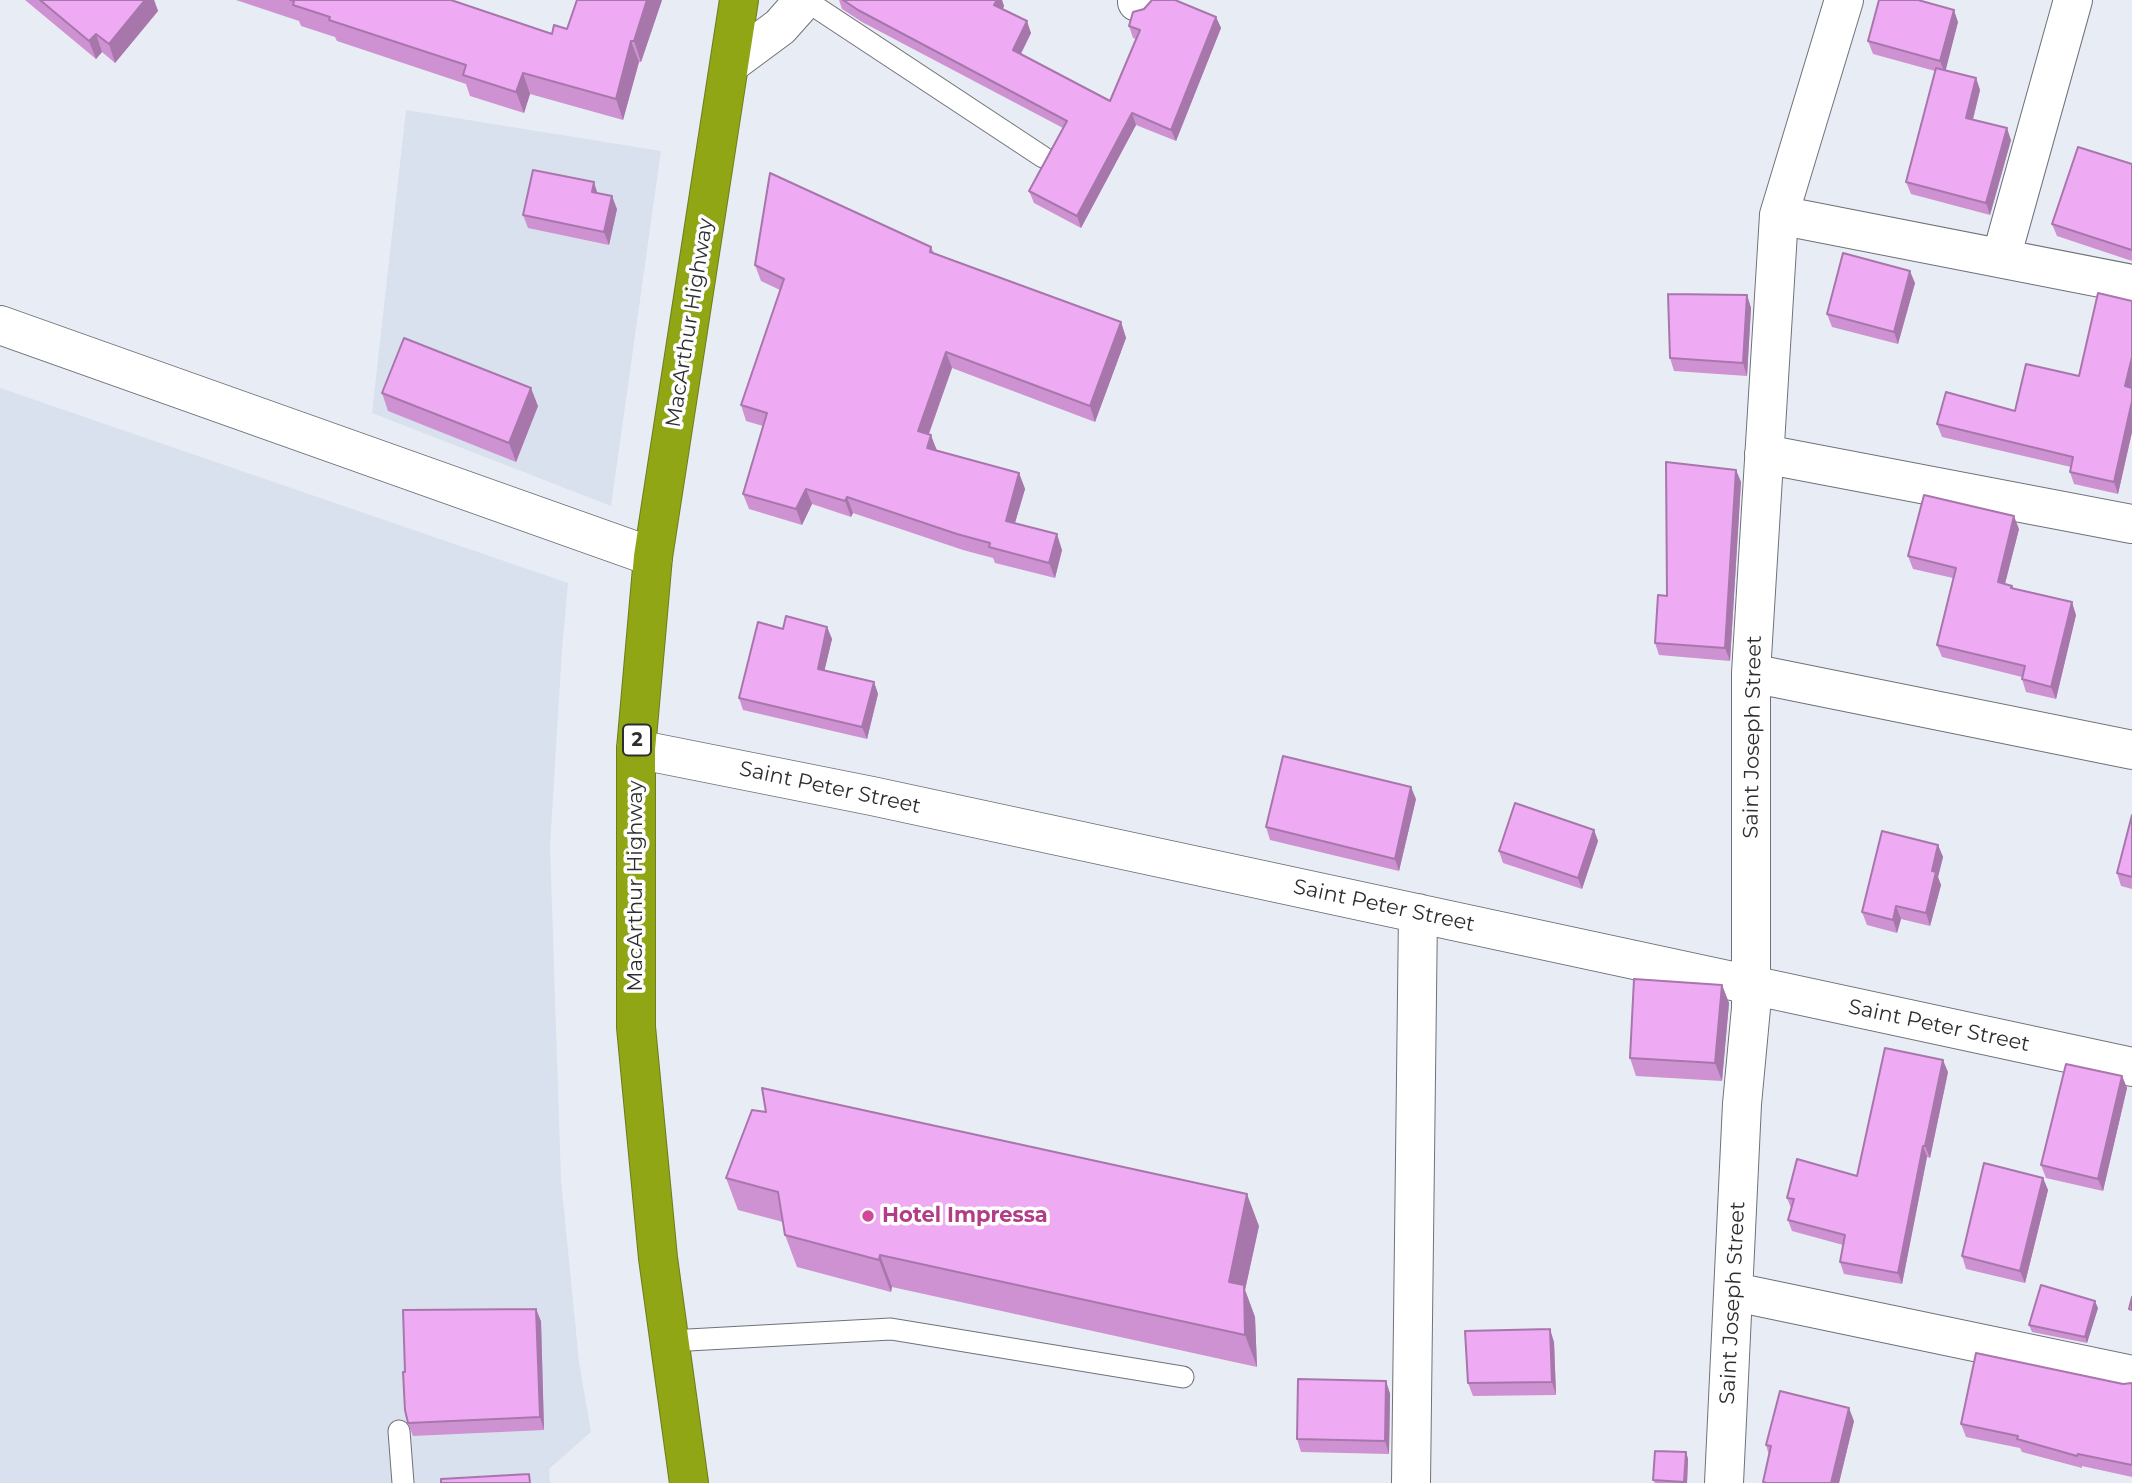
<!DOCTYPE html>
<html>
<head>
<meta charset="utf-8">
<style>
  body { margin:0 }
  canvas { display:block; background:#e8ecf4 }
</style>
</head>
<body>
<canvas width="2132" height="1483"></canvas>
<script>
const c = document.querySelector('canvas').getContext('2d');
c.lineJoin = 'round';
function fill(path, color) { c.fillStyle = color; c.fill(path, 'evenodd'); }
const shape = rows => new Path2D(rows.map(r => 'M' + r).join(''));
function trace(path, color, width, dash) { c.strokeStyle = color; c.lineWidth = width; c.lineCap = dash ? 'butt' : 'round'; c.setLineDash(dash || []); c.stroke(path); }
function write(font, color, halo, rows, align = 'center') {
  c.font = font + ' Montserrat,sans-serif'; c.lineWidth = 7; c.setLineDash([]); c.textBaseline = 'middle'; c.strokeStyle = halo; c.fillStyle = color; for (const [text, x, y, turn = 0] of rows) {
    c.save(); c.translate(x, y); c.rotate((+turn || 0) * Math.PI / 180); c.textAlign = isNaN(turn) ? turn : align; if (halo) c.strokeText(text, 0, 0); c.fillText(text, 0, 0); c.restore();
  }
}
const built = shape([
  [406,110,661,151,611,506,372,413],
  [0,388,568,583,562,649,550,846,561,1180,579,1362,591,1432,549,1469,550,1483,0,1483]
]);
const lane = shape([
  [805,0,1043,157],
  [670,1341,891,1329,1183,1377],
  [399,1431,403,1483]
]);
const street = shape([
  [1137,0,1137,2],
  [730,64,780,27,804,0],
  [1779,215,2132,284],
  [2001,258,2073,0],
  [0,325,653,557],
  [1764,454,2132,524],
  [1751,673,2132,750],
  [636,749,872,796,2132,1067],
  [1735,1292,2132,1375],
  [1411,1483,1418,913],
  [1724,1483,1742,1104,1751,1008,1751,673,1779,215,1844,0]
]);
const highway = shape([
  [689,1483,658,1258,636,1027,636,749,653,557,739,0]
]);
const wall = shape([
  [25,0,154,0,158,11,115,63,102,52,96,59],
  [236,0,451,0,552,34,662,0,641,62,639,62,623,120,530,94,524,113,470,96,466,84,337,41,335,37,301,26,299,21],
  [839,0,1002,0,1004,6,1003,9,1031,33,1021,54,1110,101,1136,39,1133,38,1129,26,1216,17,1221,28,1176,141,1136,125,1081,228,1034,203,1029,191,1063,128,862,22,842,9],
  [1958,22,1945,70,1976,78,1980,90,1973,120,2011,140,1990,215,1911,194,1906,182,1935,71,1873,54,1868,41],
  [2132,164,2132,261,2057,236,2052,224],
  [598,194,617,209,609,245,528,228,523,215],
  [931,247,934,253,1121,322,1126,338,1095,422,952,368,929,434,937,450,1019,473,1025,489,1015,523,1062,550,1055,578,995,563,993,558,963,550,853,513,851,517,812,504,802,525,749,509,743,494,763,426,746,421,741,405,780,290,761,281,755,265],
  [1915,283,1898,344,1832,327,1827,314],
  [1747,295,1751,308,1747,376,1674,371,1670,358],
  [2132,301,2132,432,2118,494,2074,484,2070,472,2071,467,1942,437,1937,424,2015,411,2079,376],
  [382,393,538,406,516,462,388,411],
  [1736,470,1741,482,1730,661,1659,655,1655,643],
  [2019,529,2005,584,2012,586,2013,588,2076,615,2056,699,2026,692,2022,679,2022,677,1942,657,1937,645,1953,578,1913,569,1908,556],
  [827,627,832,639,824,671,874,682,878,694,867,739,743,710,739,698,783,629],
  [1416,799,1399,871,1270,840,1266,827],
  [2132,815,2132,889,2121,886,2117,873],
  [1594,830,1598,841,1582,889,1503,863,1499,851],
  [1938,845,1943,857,1938,877,1941,885,1930,926,1901,919,1897,933,1867,925,1862,912],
  [1722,985,1729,1003,1722,1081,1636,1076,1630,1058],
  [1948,1072,1930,1158,1927,1157,1902,1284,1844,1274,1840,1262,1843,1245,1792,1231,1788,1220,1791,1208,1787,1198,1857,1176],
  [2122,1076,2127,1088,2103,1191,2046,1178,2041,1165],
  [726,1178,1259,1226,1245,1290,1255,1317,1257,1367,892,1287,891,1292,797,1267,785,1235,783,1222,738,1210],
  [2043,1178,2048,1190,2025,1283,1966,1269,1962,1256],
  [2098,1308,2087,1343,2032,1332,2029,1325],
  [541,1321,544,1430,413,1436,408,1423],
  [1554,1342,1556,1395,1473,1396,1468,1383],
  [1386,1381,1390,1394,1389,1454,1301,1452,1297,1439],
  [2132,1383,2132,1477,2082,1466,2082,1468,2022,1452,2020,1448,1966,1437,1961,1424,2123,1384],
  [1854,1421,1839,1483,1763,1483,1769,1455,1766,1445],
  [1686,1452,1688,1459,1687,1483,1655,1483,1653,1480]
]);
const shadedWall = shape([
  [145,0,154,0,158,11,115,63,109,44],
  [647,0,662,0,641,62,634,41],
  [997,0,1002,0,1004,6,999,16,994,5],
  [1954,10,1958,22,1945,73,1940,61],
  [1216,17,1221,28,1176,141,1171,130],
  [1027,21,1031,33,1017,61,1013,50],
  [96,34,102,52,96,59,89,41],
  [631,41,639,62,623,120,616,99],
  [523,73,530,94,524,113,516,92],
  [1976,78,1980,90,1970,130,1966,118],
  [1132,113,1136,125,1081,228,1077,216],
  [2007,128,2011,140,1990,215,1986,203],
  [594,182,598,195,592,192],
  [612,196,617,209,609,245,604,232],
  [1910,271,1915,283,1898,344,1894,332],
  [1747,295,1751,308,1747,376,1743,363],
  [1121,322,1126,338,1095,422,1090,406],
  [946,352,952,368,924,447,918,431],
  [2132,357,2132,388,2125,386],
  [531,388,538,406,516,462,509,443],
  [2132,401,2132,432,2118,494,2114,482],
  [931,435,937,451,927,448],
  [1736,470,1741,482,1730,661,1725,648],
  [1019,473,1025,489,1011,536,1006,521],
  [806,489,812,504,802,525,796,509],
  [847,497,853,513,851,517,845,501],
  [2014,516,2019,529,2002,595,1998,582],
  [1057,534,1062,550,1055,578,1049,563],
  [2072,602,2076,615,2056,699,2051,687],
  [827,627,832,639,822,681,818,669],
  [874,682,878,694,867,739,862,727],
  [1411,787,1416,799,1399,871,1395,859],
  [1594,830,1598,841,1582,889,1578,878],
  [1938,845,1943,857,1938,877,1941,885,1930,926,1926,913,1932,871],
  [1896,906,1901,919,1897,933,1893,920],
  [1722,985,1729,1003,1722,1081,1715,1063],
  [1943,1060,1948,1072,1930,1158,1925,1146],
  [2122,1076,2127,1088,2103,1191,2098,1179],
  [1923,1146,1927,1157,1902,1284,1898,1273],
  [2043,1178,2048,1190,2025,1283,2020,1271],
  [1247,1194,1259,1226,1245,1290,1255,1317,1257,1367,1245,1335,1229,1282],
  [880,1255,892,1287,891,1292,879,1260],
  [2095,1301,2098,1308,2087,1343,2085,1337],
  [536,1309,541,1321,544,1430,540,1417],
  [1550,1329,1554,1342,1556,1395,1552,1382],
  [1386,1381,1390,1394,1389,1454,1385,1441],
  [1849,1408,1854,1421,1839,1483,1831,1483],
  [1686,1452,1688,1459,1687,1483,1685,1483]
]);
const building = shape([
  [40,0,145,0,109,44,96,34,89,41,40,0],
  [290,0,451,0,552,34,554,25,567,29,577,0,647,0,634,41,631,41,616,99,523,73,516,92,463,75,466,65,329,20,330,17,293,5,294,1,290,0],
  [843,0,997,0,994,5,1027,21,1013,50,1110,101,1140,30,1129,26,1133,12,1144,9,1152,0,1175,0,1216,17,1171,130,1132,113,1077,216,1029,191,1067,121,858,10,843,0],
  [1879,0,1918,0,1954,10,1940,61,1868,41,1879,0],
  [1936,68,1976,78,1966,118,2007,128,1986,203,1906,182,1936,68],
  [2078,147,2132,164,2132,250,2052,224,2078,147],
  [533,170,594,182,592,192,612,196,604,232,523,215,533,170],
  [770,173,931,247,930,252,1121,322,1090,406,946,352,918,431,931,435,927,448,1019,473,1006,521,1057,534,1049,563,989,547,990,543,957,534,847,497,845,501,806,489,796,509,743,494,767,413,741,405,784,279,755,265,770,173],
  [1843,253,1910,271,1894,332,1827,314,1843,253],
  [2098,293,2132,301,2132,357,2125,386,2132,388,2132,401,2114,482,2070,472,2073,457,1937,424,1946,392,2015,411,2026,364,2079,376,2098,293],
  [1668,294,1747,295,1743,363,1670,358,1668,294],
  [404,338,531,388,509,443,382,393,404,338],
  [1666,462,1736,470,1725,648,1655,643,1658,595,1667,596,1666,462],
  [1924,495,2014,516,1998,582,2012,586,2011,588,2072,602,2051,687,2022,679,2025,666,1937,645,1956,568,1908,556,1924,495],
  [786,616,827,627,818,669,874,682,862,727,739,698,758,622,783,629,786,616],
  [1283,756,1411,787,1395,859,1266,827,1283,756],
  [1515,803,1594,830,1578,878,1499,851,1515,803],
  [2132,815,2132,877,2117,873,2132,815],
  [1882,831,1938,845,1932,871,1936,872,1926,913,1896,906,1893,920,1862,912,1882,831],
  [1634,979,1722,985,1715,1063,1630,1058,1634,979],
  [1885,1048,1943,1060,1925,1146,1923,1146,1898,1273,1840,1262,1845,1235,1788,1220,1794,1199,1787,1198,1797,1159,1857,1176,1885,1048],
  [2066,1064,2122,1076,2098,1179,2041,1165,2066,1064],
  [762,1088,1247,1194,1229,1282,1244,1285,1245,1335,880,1255,879,1260,785,1235,778,1192,726,1178,752,1110,766,1112,762,1088],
  [1984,1163,2043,1178,2020,1271,1962,1256,1984,1163],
  [2041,1285,2095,1301,2085,1337,2029,1325,2041,1285],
  [2132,1297,2132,1310,2129,1309,2132,1297],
  [536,1309,540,1417,408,1423,405,1410,403,1372,405,1372,403,1310,536,1309],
  [1550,1329,1552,1382,1468,1383,1465,1331,1550,1329],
  [1976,1353,2123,1384,2132,1383,2132,1465,2078,1454,2077,1456,2017,1439,2018,1436,1961,1424,1976,1353],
  [1298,1379,1386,1381,1385,1441,1297,1439,1298,1379],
  [1780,1391,1849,1408,1831,1483,1767,1483,1763,1482,1771,1446,1766,1445,1780,1391],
  [1655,1451,1686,1452,1684,1482,1653,1480,1655,1451],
  [529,1474,530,1483,441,1483,441,1479,529,1474]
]);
const markers = [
  [868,1216,7,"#d1479c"]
];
const shields = [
  [637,740,28]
];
const shieldNames = [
  ["2",637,740]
];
const streetNames = [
  ["MacArthur Highway",690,323,-81],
  ["Saint Joseph Street",1753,737,-89],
  ["Saint Peter Street",830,788,12],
  ["MacArthur Highway",636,886,-90],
  ["Saint Peter Street",1384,906,12],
  ["Saint Peter Street",1939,1026,12],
  ["Saint Joseph Street",1733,1303,-87]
];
const hotelNames = [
  ["Hotel Impressa",882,1216]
];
fill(built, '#d9e1ef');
trace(lane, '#6f7279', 23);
trace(street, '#6f7279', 40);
trace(highway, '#6d7c1e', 40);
trace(lane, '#fff', 21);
trace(street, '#fff', 38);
trace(highway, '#90a614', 38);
fill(wall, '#ce92d2');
fill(shadedWall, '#a777ab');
fill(building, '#efaaf4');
trace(building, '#a777ab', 2);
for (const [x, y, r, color] of markers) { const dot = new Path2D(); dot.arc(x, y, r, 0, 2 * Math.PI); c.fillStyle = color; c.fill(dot); trace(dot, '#fff', 2.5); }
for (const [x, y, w] of shields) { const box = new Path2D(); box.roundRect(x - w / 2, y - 15.5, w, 31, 5); c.fillStyle = '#fff'; c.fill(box); trace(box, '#2c2e31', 2); }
write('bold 19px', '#2c2e31', null, shieldNames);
write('21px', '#2c2e31', '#fff', streetNames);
write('bold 21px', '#b23c85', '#fff', hotelNames, 'left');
</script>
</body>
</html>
